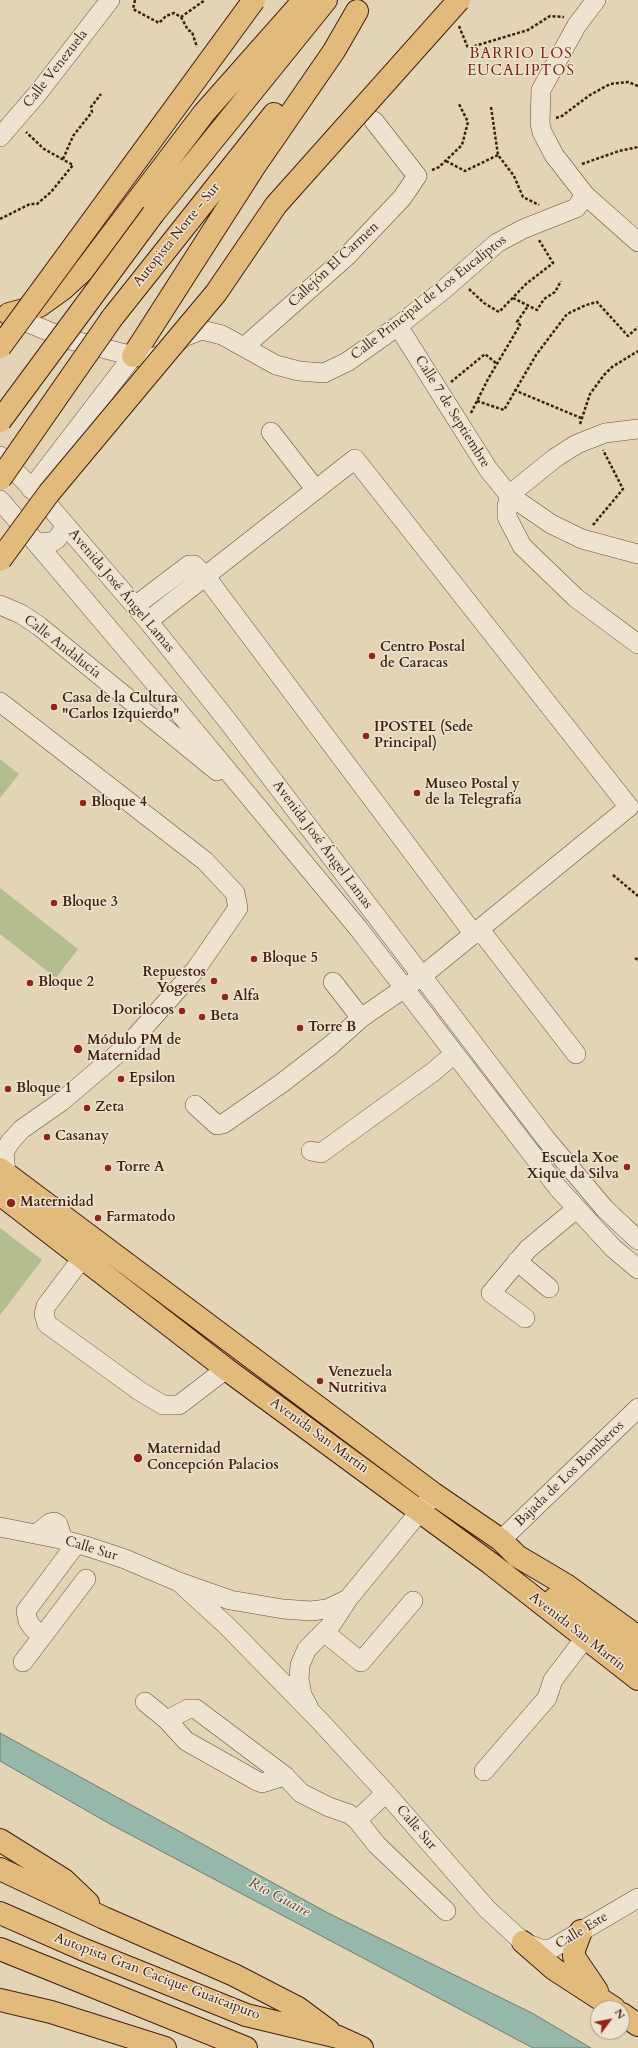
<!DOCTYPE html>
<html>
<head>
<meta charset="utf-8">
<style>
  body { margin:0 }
  #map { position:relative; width:638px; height:2048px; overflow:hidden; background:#e3d4b6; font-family:Cardo,serif }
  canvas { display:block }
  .north { position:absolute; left:590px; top:2000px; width:40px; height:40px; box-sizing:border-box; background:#ede3d0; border:1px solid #a89584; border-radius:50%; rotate:58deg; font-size:11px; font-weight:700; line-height:16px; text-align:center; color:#411f11 }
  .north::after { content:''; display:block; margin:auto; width:14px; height:18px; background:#8f2418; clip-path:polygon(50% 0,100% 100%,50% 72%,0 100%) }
</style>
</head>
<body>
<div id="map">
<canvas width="638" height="2048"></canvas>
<div class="north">N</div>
</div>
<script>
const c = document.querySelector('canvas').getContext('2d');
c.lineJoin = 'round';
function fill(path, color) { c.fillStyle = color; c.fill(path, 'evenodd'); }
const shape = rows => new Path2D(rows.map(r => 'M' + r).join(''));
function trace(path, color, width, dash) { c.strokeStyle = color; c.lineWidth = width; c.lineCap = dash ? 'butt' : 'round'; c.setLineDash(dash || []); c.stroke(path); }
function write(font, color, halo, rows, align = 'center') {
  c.font = font + ' Cardo,serif'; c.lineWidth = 3; c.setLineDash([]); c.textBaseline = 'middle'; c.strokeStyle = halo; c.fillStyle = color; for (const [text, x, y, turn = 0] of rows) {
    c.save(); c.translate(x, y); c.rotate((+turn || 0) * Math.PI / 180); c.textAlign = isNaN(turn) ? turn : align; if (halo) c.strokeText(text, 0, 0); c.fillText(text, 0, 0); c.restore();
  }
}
const green = shape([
  [0,759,19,774,0,798],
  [0,888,78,949,56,978,0,934],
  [0,1228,42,1260,0,1315]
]);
const water = shape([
  [0,1733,328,1913,532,2013,591,2048,533,2048,110,1824,0,1761,0,1733]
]);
const path = shape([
  [135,0,133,9,159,23,166,16,174,13,181,17,205,0],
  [181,17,188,30,192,32,197,47],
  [459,26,468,48,528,30,550,16,564,17],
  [491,107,498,155,514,176,523,197,539,205],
  [556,118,562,116,590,95,610,84,628,82,638,86],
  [63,159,73,136,92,112,91,107,101,94],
  [446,161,465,171,498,155],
  [582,164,619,151,638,147],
  [432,170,439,167,462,145,468,122,459,104],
  [0,219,30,204,37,204,51,192,73,165,44,149,26,132],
  [469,289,484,303,499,312,526,284,553,263,539,240],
  [513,298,537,310,544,299,555,292,561,281],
  [451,382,485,354,497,364],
  [514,390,581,418],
  [477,401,504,410,536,355,567,314,586,305,597,302,628,336,638,327],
  [471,413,488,379,520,325,517,322,528,306],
  [580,424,590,394,604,375,612,367,638,351],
  [593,525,623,489,603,450],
  [613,875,638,896],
  [635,958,638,960]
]);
const minor = shape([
  [596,0,577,25,541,90,540,123,542,132,554,155,585,195,638,242],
  [0,137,38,93,110,0],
  [7,314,67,339,133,356,152,358,163,354,184,337,202,330,222,335,276,365,299,371,324,373,347,362,398,326,442,291,497,243,523,229,576,208,585,195],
  [398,326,488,469,509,495,551,524,582,539,638,554],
  [244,347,346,257,402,198,417,176,374,121],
  [271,432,316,490],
  [0,456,50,507,148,621,230,724,546,1139,605,1209,638,1240],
  [31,489,133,356],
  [509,495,507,507,507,517,522,546,576,598,638,644],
  [509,495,555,458,577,444,605,433,638,429],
  [0,500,159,688,358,928,558,1188,613,1248,638,1269],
  [38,543,52,542,57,539,63,530,64,523],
  [0,605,21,614,39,626,217,771],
  [135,606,189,565,194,565,206,577,473,933,484,935,576,1054],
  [148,621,355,459,629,807,422,976,361,1018,331,1045,282,1083,223,1124,217,1125,195,1105],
  [0,702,205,861,235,893,238,908,196,969,129,1044,62,1101,22,1129,10,1142,4,1152,6,1173],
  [333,982,361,1018],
  [311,1151,321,1153,433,1072,454,1054],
  [83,1257,46,1306,44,1314,47,1324,141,1392,163,1405,179,1405,226,1369],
  [517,1261,549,1288],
  [525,1318,491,1293,528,1249,576,1209],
  [0,1527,60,1539,89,1547,125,1559,179,1582,230,1600,283,1609,311,1611,327,1609,348,1599],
  [36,1534,50,1523,54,1522,58,1524,63,1540],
  [501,1540,638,1408],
  [179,1582,227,1626,319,1720,386,1793,487,1909,523,1942,541,1949,551,1949,638,1898],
  [324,1632,361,1662,413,1601],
  [42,1637,32,1627,28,1621,26,1611,76,1544],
  [23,1662,86,1579],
  [145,1702,167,1720,186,1741,257,1781,262,1783,285,1776],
  [308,1706,302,1695,299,1679,300,1665,307,1649,331,1625,348,1599,430,1499],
  [167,1720,188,1709,196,1709,285,1776,301,1793,329,1807,349,1814,357,1820,377,1845,446,1911],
  [484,1771,547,1698,553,1680,585,1638],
  [357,1820,386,1793]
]);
const major = shape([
  [0,1169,434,1494,501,1540,517,1556,566,1585,638,1637],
  [0,1194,226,1369,490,1563,638,1679],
  [555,1598,638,1658]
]);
const highway = shape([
  [153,214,326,0],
  [9,314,39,306,64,288,87,267,204,113,304,0],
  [112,318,274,114],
  [133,356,254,167,334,51,357,11],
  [0,1840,64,1880,88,1903],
  [0,1869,104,1918,234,1975,298,2008,329,2031],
  [0,1913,82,1949,246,2015,338,2037,362,2048],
  [581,1931,574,1950,574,1957,597,1991],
  [523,1942,554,1969,614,2008],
  [0,1949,246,2048],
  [0,2000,51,2012,165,2048],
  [622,2014,638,2025]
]);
const highwayBridge = shape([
  [0,347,254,0],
  [0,421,153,214],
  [0,479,112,318],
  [0,560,49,493,216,293,276,205,459,0]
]);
const markers = [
  [372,656,4,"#8f2418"],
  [54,707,4,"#8f2418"],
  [366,736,4,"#8f2418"],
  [417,793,4,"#8f2418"],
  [83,803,4,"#8f2418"],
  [54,903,4,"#8f2418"],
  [254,959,4,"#8f2418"],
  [214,981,4,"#8f2418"],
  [30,983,4,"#8f2418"],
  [225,997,4,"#8f2418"],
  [182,1011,4,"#8f2418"],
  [202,1017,4,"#8f2418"],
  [300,1028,4,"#8f2418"],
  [78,1049,5,"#8f2418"],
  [121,1079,4,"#8f2418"],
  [8,1089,4,"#8f2418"],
  [87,1108,4,"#8f2418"],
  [47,1137,4,"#8f2418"],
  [627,1167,4,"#8f2418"],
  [108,1168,4,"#8f2418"],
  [11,1203,5,"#8f2418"],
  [98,1218,4,"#8f2418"],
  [320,1381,4,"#8f2418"],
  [138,1458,5,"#8f2418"]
];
const streetNames = [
  ["Calle Venezuela",56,69,-52],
  ["Autopista Norte - Sur",177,235,-51],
  ["Callejón El Carmen",334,265,-43],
  ["Calle Principal de Los Eucaliptos",429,298,-38],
  ["Calle 7 de Septiembre",452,412,58],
  ["Avenida José Ángel Lamas",121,591,50],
  ["Calle Andalucía",62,647,38],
  ["Avenida José Ángel Lamas",322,845,53],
  ["Avenida San Martín",319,1436,36],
  ["Bajada de Los Bomberos",570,1474,-44],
  ["Calle Sur",91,1549,17],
  ["Avenida San Martín",577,1632,38],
  ["Calle Sur",416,1828,49],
  ["Calle Este",582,1931,-31],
  ["Autopista Gran Cacique Guaicaipuro",157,1977,21]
];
const poiNames = [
  ["Centro Postal",380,648],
  ["de Caracas",380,664],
  ["Casa de la Cultura",62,699],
  ["\"Carlos Izquierdo\"",62,715],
  ["IPOSTEL (Sede",374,728],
  ["Principal)",374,744],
  ["Museo Postal y",425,785],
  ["de la Telegrafía",425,801],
  ["Bloque 4",91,803],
  ["Bloque 3",62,903],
  ["Bloque 5",262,959],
  ["Repuestos",206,973,"right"],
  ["Yogeres",206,989,"right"],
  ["Bloque 2",38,983],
  ["Alfa",233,997],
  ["Dorilocos",174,1011,"right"],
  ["Beta",210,1017],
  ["Torre B",308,1028],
  ["Módulo PM de",87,1041],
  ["Maternidad",87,1057],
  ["Epsilon",129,1079],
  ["Bloque 1",16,1089],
  ["Zeta",95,1108],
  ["Casanay",55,1137],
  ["Escuela Xoe",619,1159,"right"],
  ["Xique da Silva",619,1175,"right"],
  ["Torre A",116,1168],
  ["Maternidad",20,1203],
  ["Farmatodo",106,1218],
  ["Venezuela",328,1373],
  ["Nutritiva",328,1389],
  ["Maternidad",147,1450],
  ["Concepción Palacios",147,1466]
];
const neighbourhoodNames = [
  ["BARRIO LOS",521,55],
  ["EUCALIPTOS",521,72]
];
const waterNames = [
  ["Río Guaire",279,1898,28]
];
fill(green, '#b3bd8e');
fill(water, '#96b8ab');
trace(water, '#747b6d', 1);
trace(minor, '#6a4c3a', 20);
trace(major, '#411f11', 24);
trace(highway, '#411f11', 24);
trace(path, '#411f11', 2.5, [3, 2]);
trace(minor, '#ede3d0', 19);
trace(major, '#e2ba7b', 22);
trace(highway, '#e2ba7b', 22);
trace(highwayBridge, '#411f11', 24, []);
trace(highwayBridge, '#e2ba7b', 22);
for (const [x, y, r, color] of markers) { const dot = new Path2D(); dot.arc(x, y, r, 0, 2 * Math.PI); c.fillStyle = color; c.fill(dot); trace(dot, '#ede3d0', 1.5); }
write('14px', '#411f11', '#ede3d0', streetNames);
write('bold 14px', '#411f11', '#ede3d0', poiNames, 'left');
c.letterSpacing = '1px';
write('15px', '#7a1f14', '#ede3d0', neighbourhoodNames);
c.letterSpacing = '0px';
write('italic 15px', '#564538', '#ede3d0', waterNames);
</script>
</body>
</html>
